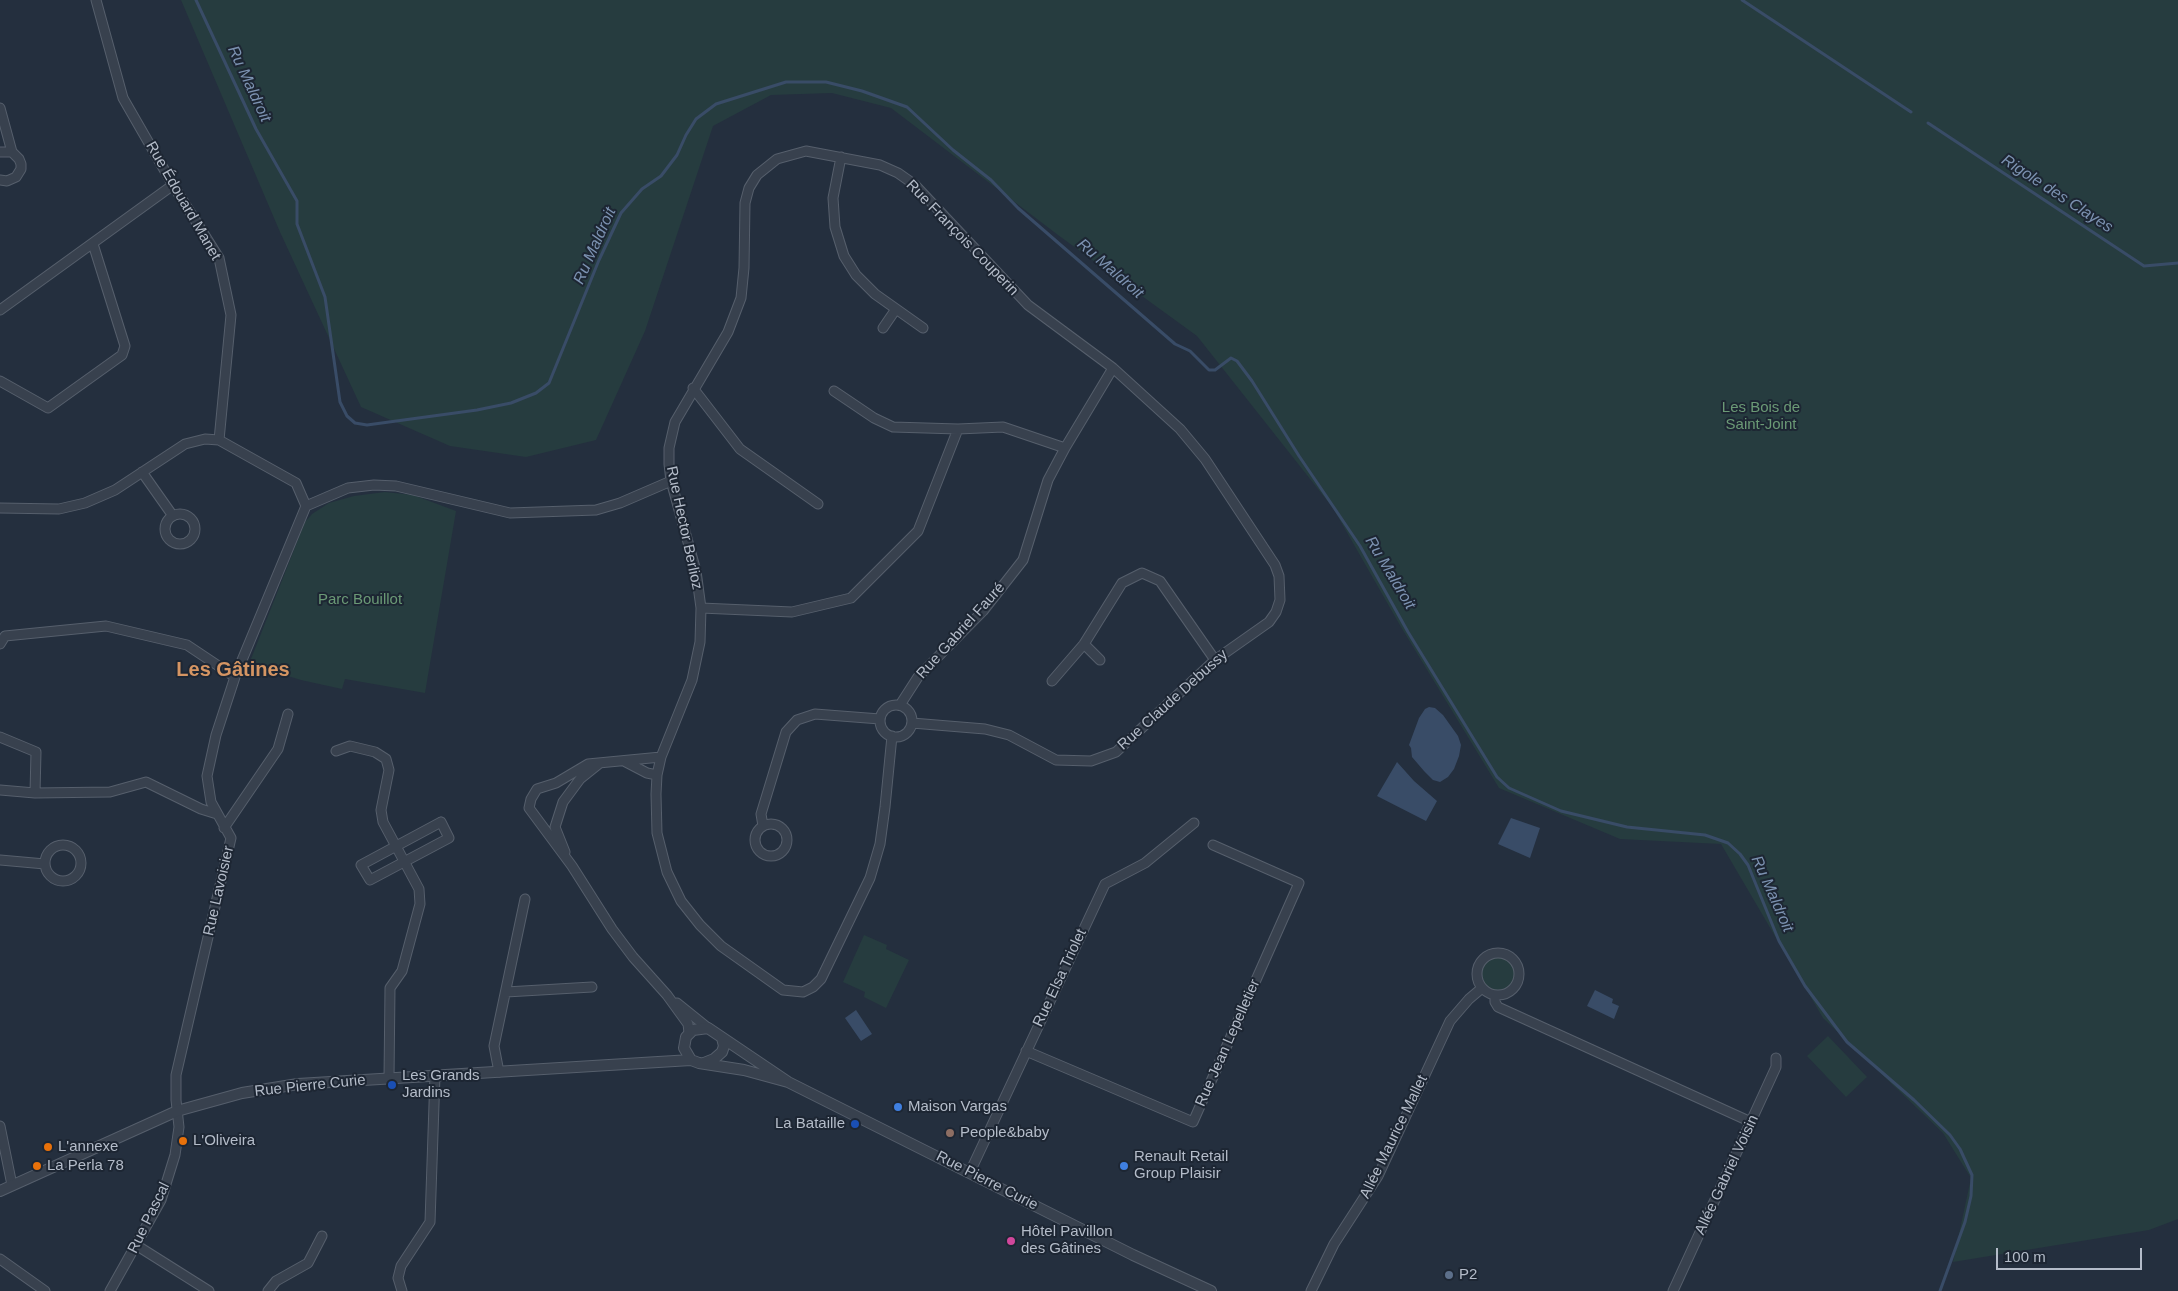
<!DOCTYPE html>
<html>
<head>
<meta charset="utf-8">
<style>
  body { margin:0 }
  #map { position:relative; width:2178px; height:1291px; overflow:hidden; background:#242f3e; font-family:Helvetica,sans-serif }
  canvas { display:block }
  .scale { position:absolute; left:1996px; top:1248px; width:146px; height:22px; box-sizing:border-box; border:2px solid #b4bcc9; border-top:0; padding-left:6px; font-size:15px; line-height:18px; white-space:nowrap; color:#b4bcc9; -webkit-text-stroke:4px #1d2633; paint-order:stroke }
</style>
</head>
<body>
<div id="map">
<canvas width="2178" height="1291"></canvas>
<div class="scale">100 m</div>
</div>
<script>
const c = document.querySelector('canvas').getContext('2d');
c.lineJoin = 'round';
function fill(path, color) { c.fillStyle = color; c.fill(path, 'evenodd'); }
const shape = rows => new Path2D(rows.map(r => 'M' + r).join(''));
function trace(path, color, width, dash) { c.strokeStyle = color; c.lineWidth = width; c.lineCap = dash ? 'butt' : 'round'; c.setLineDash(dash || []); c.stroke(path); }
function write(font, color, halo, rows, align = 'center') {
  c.font = font + ' Helvetica,sans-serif'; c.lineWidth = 4; c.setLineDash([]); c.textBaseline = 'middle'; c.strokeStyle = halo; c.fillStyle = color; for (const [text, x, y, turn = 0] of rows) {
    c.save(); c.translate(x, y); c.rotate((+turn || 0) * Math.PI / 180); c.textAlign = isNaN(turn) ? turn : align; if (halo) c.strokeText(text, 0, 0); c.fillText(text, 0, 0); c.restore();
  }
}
const green = shape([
  [181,0,2178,0,2178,1219,2149,1230,1953,1262,1971,1178,1943,1133,1823,1018,1721,844,1620,839,1499,788,1401,627,1333,508,1197,336,1058,235,891,108,832,93,771,95,713,126,645,331,596,440,526,457,450,446,361,407,280,232],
  [385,492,413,495,456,511,425,693,345,679,342,689,301,680,249,664,305,522,312,514,329,503,354,496],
  [864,935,887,945,886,949,909,960,886,1008,864,997,865,992,843,982],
  '1482 974a17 17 0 1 1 34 0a17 17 0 1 1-34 0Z',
  [1828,1036,1867,1077,1846,1097,1807,1056]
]);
const water = shape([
  [1429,707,1435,708,1443,715,1458,736,1461,745,1459,756,1454,769,1448,777,1440,782,1433,780,1424,771,1412,757,1411,748,1409,745,1419,718,1425,709],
  [1397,762,1414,781,1437,801,1426,821,1377,796],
  [1511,818,1540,828,1530,858,1498,844],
  [1595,990,1613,999,1612,1003,1619,1006,1614,1019,1587,1006],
  [856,1010,872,1034,861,1041,845,1018]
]);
const stream = shape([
  [196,0,256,129,297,201,297,224,325,297,340,402,347,416,355,423,367,425,477,410,511,403,536,393,549,383,599,260,621,213,642,189,661,176,677,155,686,135,696,119,716,104,786,82,826,82,862,91,907,107,953,150,991,180,1018,208,1175,344,1190,351,1209,370,1215,370,1231,358,1237,361,1252,381,1299,456,1360,546,1408,632,1497,777,1509,788,1561,811,1627,827,1705,835,1728,843,1740,854,1748,865,1779,941,1805,986,1847,1042,1914,1100,1950,1135,1960,1149,1972,1175,1971,1196,1965,1222,1940,1291],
  [1742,0,1911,112],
  [1928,123,2144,266,2178,263]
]);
const minor = shape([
  [96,0,123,98,173,185,219,258,231,315,219,440],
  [0,108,12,152],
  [0,152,12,152,19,159,21,164,21,169,16,177,7,181,0,180],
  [841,157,833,198,835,227,844,256,856,275,875,294,923,328],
  [0,310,173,185],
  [883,328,896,309],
  [0,381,48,408,122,355,125,346,93,244],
  [693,388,740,449,818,504],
  [834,391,874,418,893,427,958,429,1003,427,1065,448],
  [142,472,173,516],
  [306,506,348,488,374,485,396,486,510,513,596,510,620,503,671,481],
  [0,508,59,509,85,503,115,490,185,444,205,439,219,440,296,483,306,506,235,677,216,735,207,776,211,802,231,838,176,1075,176,1100,179,1127,175,1155,161,1200,110,1291],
  '165 529a15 15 0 1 1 30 0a15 15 0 1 1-30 0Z',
  [701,608,792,612,851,598,918,531,958,429],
  [0,644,5,636,106,626,187,645,235,677],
  [1084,644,1100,660],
  [1052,681,1084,644,1122,583,1142,573,1160,581,1215,660],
  [900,705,918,677,983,611,1023,560,1048,480,1065,448,1113,368],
  '880 721a16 16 0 1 1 32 0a16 16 0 1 1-32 0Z',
  [892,736,885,807,880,844,870,878,821,979,813,987,803,992,783,990,721,946,700,925,681,901,667,872,657,833,656,794,657,775,661,757,692,680,700,642,701,608,696,571,671,481,669,464,669,448,675,422,728,332,741,298,744,268,745,203,749,188,757,175,777,159,806,151,880,165,898,173,915,185,1028,305,1113,368,1180,429,1205,459,1275,565,1279,576,1280,600,1276,612,1269,622,1215,660,1116,752,1091,761,1056,760,1009,735,985,729,912,723],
  [0,737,36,752,35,793],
  [336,751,350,746,375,752,386,759,389,770,381,810,383,822,419,889,420,904,402,971,390,988,389,1078],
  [661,757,588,764,556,783,537,789,531,799,529,808,572,866,612,929,633,957,667,995,688,1024,689,1033],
  [624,761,647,773,657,775],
  [0,790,35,793,110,792,146,782,201,809,217,814],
  [441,822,449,838,370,880,361,865,441,822],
  '755 840a16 16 0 1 1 32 0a16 16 0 1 1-32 0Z',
  [763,826,761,814,786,732,797,720,815,714,880,719],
  [224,828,278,749,288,714],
  '45 863a18 18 0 1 1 36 0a18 18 0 1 1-36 0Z',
  [565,852,555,827,563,802,580,779,600,763],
  [0,860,45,864],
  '1477 974a21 21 0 1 1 42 0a21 21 0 1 1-42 0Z',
  [506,992,592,987],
  [1495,995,1495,1002,1498,1007,1751,1122],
  [677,1003,708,1028],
  [1026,1051,1193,1122,1299,883,1213,845],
  [499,1072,494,1046,525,899],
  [0,1126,12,1185],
  [970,1172,1105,884,1145,863,1194,823],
  [136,1245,209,1291],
  [0,1259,45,1291],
  [268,1291,276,1281,308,1263,322,1236],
  [402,1291,398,1278,401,1266,430,1222,435,1075],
  [1311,1291,1334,1244,1378,1176,1450,1021,1469,999,1482,988],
  [1673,1291,1776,1067,1776,1058]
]);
const tertiary = shape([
  [704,1063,714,1059,722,1052,724,1046,722,1038],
  [788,1082,744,1070,699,1063,691,1060,684,1048,686,1037,693,1030,708,1028,788,1082,1133,1255,1211,1291],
  [0,1191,177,1111,242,1093,298,1084,691,1060]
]);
const markers = [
  [392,1085,5,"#1a4fb4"],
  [898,1107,5,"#3f7fe0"],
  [855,1124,5,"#1a4fb4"],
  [950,1133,5,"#8d6e63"],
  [183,1141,5,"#e8710a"],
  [48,1147,5,"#e8710a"],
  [37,1166,5,"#e8710a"],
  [1124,1166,5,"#3f7fe0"],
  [1011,1241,5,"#d1479c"],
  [1449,1275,5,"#5c6f8a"]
];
const streetNames = [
  ["Rue Édouard Manet",183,201,60],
  ["Rue François Couperin",962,238,46],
  ["Rue Hector Berlioz",684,528,78],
  ["Rue Gabriel Fauré",961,631,-48],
  ["Rue Claude Debussy",1173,700,-42],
  ["Rue Lavoisier",219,891,-77],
  ["Rue Elsa Triolet",1060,978,-65],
  ["Rue Jean Lepelletier",1228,1043,-66],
  ["Rue Pierre Curie",310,1086,-6],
  ["Allée Maurice Mallet",1394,1137,-64],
  ["Allée Gabriel Voisin",1727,1175,-65],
  ["Rue Pierre Curie",987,1181,27],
  ["Rue Pascal",149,1218,-64]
];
const parkNames = [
  ["Les Bois de",1761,408],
  ["Saint-Joint",1761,425],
  ["Parc Bouillot",360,600]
];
const poiNames = [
  ["Les Grands",402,1076],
  ["Jardins",402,1093],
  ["Maison Vargas",908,1107],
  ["La Bataille",845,1124,"right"],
  ["People&baby",960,1133],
  ["L'Oliveira",193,1141],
  ["L'annexe",58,1147],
  ["Renault Retail",1134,1157],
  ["Group Plaisir",1134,1174],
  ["La Perla 78",47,1166],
  ["Hôtel Pavillon",1021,1232],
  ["des Gâtines",1021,1249],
  ["P2",1459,1275]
];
const waterNames = [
  ["Ru Maldroit",249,84,65],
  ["Rigole des Clayes",2057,194,33],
  ["Ru Maldroit",595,246,-66],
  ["Ru Maldroit",1110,269,41],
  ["Ru Maldroit",1390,573,59],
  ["Ru Maldroit",1772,894,66]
];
const districtNames = [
  ["Les Gâtines",233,670]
];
fill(green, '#263c3f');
fill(water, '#394c67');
trace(stream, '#394c67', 3);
trace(minor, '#565f6c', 11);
trace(tertiary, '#565f6c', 12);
trace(minor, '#38414e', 9);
trace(tertiary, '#38414e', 10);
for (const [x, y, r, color] of markers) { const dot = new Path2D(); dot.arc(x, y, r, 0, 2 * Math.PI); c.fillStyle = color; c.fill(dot); trace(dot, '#1d2633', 2); }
write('15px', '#b4bcc9', '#1d2633', streetNames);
write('15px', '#6b9a76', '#1d2633', parkNames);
write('15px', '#b4bcc9', '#1d2633', poiNames, 'left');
write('italic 16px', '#7c92b1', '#1d2633', waterNames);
write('bold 20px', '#d59563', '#1d2633', districtNames);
</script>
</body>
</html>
